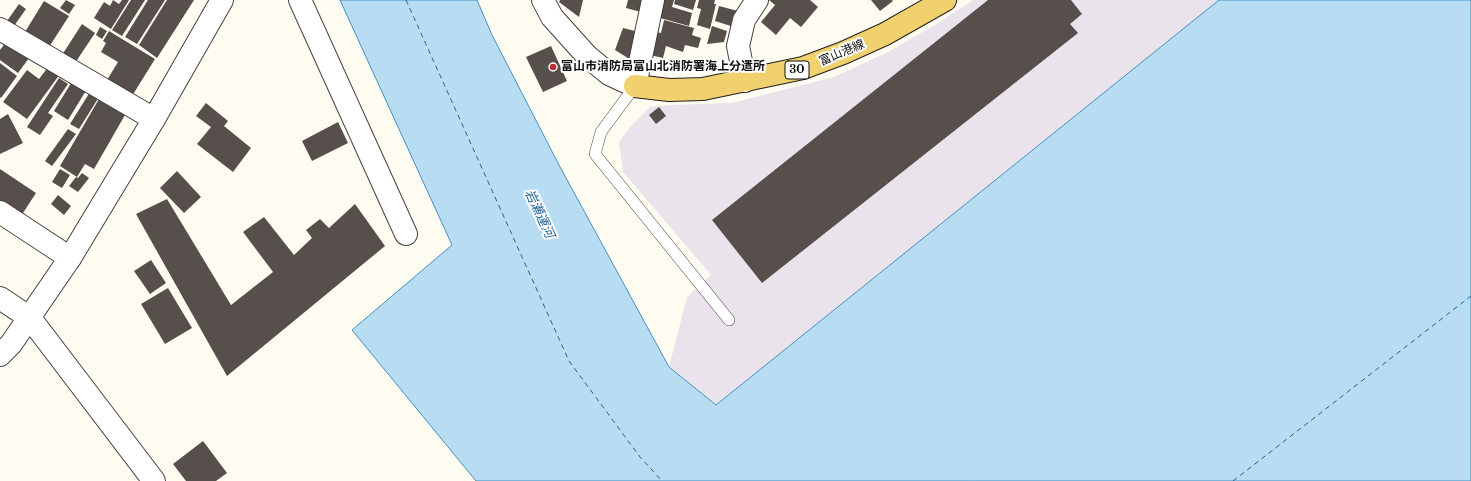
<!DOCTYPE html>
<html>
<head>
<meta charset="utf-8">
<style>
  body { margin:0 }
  canvas { display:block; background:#fefbf0 }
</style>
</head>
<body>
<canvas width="1471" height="481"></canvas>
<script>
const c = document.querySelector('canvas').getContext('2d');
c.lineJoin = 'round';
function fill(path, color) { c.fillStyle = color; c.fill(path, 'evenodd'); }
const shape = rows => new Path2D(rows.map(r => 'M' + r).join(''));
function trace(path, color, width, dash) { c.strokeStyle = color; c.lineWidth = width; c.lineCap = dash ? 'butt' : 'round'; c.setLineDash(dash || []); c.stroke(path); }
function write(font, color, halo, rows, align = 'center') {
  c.font = font + ' "Libre Baskerville","Noto Sans JP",serif'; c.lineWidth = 4; c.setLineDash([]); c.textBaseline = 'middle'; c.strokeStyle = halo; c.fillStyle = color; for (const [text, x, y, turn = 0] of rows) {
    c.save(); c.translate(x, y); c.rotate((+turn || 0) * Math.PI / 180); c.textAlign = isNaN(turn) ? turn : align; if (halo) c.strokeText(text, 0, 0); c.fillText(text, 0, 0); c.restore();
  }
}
const industrial = shape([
  [973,0,1219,0,716,405,669,367,687,297,711,275,623,172,619,142,630,127,650,107,670,105,732,103,834,77,888,52,938,23]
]);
const water = shape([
  [340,0,477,0,492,35,559,165,669,367,716,405,1219,0,1471,0,1471,481,476,481,352,330,452,245,340,0]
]);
const ferry = shape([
  [406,0,569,361,640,457,662,481],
  [1233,481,1471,296]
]);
const building = shape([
  [66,0,75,5,69,14,60,8],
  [113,0,119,4,122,0,129,0,111,29,94,18,104,2,110,6],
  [131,0,145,0,122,36,112,30],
  [148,0,165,0,137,44,125,37],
  [167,0,194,0,157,58,139,45],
  [560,0,583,0,579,17,559,2],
  [628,0,643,0,641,12,626,8],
  [657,0,674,0,672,7,692,13,689,26,653,16],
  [675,0,696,0,693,10,674,4],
  [699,0,715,0,714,4,716,4,710,29,697,25,701,9,697,8],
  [769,0,810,0,818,7,801,27,790,18,776,35,761,22,775,5],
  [871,0,892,0,893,1,880,11],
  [988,0,1071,0,1082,14,1070,24,1078,33,762,283,712,220],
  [44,1,69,16,49,47,25,32],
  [19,4,26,9,14,26,7,21],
  [719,6,738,11,734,27,715,21],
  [664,20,694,28,692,35,701,38,698,48,685,45,683,52,666,46,663,58,646,54,652,31,661,33],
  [82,24,95,33,75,63,62,55],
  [712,26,727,31,724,42,707,44],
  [100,27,107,31,102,39,96,35],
  [623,28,639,32,631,60,615,50],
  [109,31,155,59,132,96,107,80,118,62,101,52,106,43,103,41],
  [6,42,29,58,18,73,0,60,0,50],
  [551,46,567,81,543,92,526,57],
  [0,63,17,76,1,98,0,97],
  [49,66,60,74,27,119,3,102,27,70,39,79],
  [59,78,68,84,48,113,53,116,40,135,27,127],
  [73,80,87,89,68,120,54,111],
  [90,92,99,97,79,129,70,124],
  [99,99,125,115,94,169,85,164,77,177,60,166],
  [206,103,228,121,224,126,251,148,233,172,197,144,211,127,196,116],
  [659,107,666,116,656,124,649,115],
  [8,114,23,143,0,154,0,119],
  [338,122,348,143,312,161,302,141],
  [68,129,76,134,52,166,45,161],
  [0,169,36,193,21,216,0,202],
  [60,169,70,175,62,188,52,182],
  [177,171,201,197,184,213,160,188],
  [82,173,89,178,78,192,69,186,76,177,78,178],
  [58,195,71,206,64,215,51,204],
  [167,199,231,305,273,272,243,232,264,217,294,255,312,238,306,230,320,219,329,228,355,204,385,246,227,376,136,214],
  [151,260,166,283,150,294,134,271],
  [168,288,192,328,165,344,141,304],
  [203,441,227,473,216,481,186,481,173,464]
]);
const service = shape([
  [635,86,601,132,595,154,729,320]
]);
const minor = shape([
  [300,0,406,234],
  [0,29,154,119],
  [745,81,738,46,744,20,757,0],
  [635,86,653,0],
  [0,212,70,258]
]);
const tertiary = shape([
  [543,0,552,17,587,56,609,74,635,86],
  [0,298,30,318,154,481],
  [0,355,11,344,70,258,154,119,222,0]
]);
const primary = shape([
  [635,86,669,90,703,89,803,68,843,53,885,34,945,0]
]);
const markers = [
  [553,67,4,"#b62e34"]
];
const shields = [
  [797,70,24]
];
const shieldNames = [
  ["30",797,70]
];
const streetNames = [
  ["富山港線",842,53,-23]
];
const poiNames = [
  ["富山市消防局富山北消防署海上分遣所",561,67]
];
const waterNames = [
  ["岩瀬運河",539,214,65]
];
fill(industrial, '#ebe3ec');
fill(water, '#b8dcf2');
trace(water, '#4391c5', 1);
trace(ferry, '#1f6399', 1, [5, 4]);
fill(building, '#564f4b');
trace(service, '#414141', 12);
trace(minor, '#414141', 24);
trace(tertiary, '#414141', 24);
trace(primary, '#1f1f1f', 24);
trace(service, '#fff', 11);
trace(minor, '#fff', 22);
trace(tertiary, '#fff', 22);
trace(primary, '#f0d16e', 22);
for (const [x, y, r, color] of markers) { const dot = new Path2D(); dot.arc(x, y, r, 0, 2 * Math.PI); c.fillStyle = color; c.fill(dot); trace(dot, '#fff', 1.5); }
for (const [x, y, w] of shields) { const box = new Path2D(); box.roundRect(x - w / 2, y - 9, w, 18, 3); c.fillStyle = '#fff'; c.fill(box); trace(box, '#0e0e0e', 1); }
write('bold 11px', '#0e0e0e', null, shieldNames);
write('12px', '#0e0e0e', '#fff', streetNames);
write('bold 12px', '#0e0e0e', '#fff', poiNames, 'left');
write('italic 13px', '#1f6399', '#fff', waterNames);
</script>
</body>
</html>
